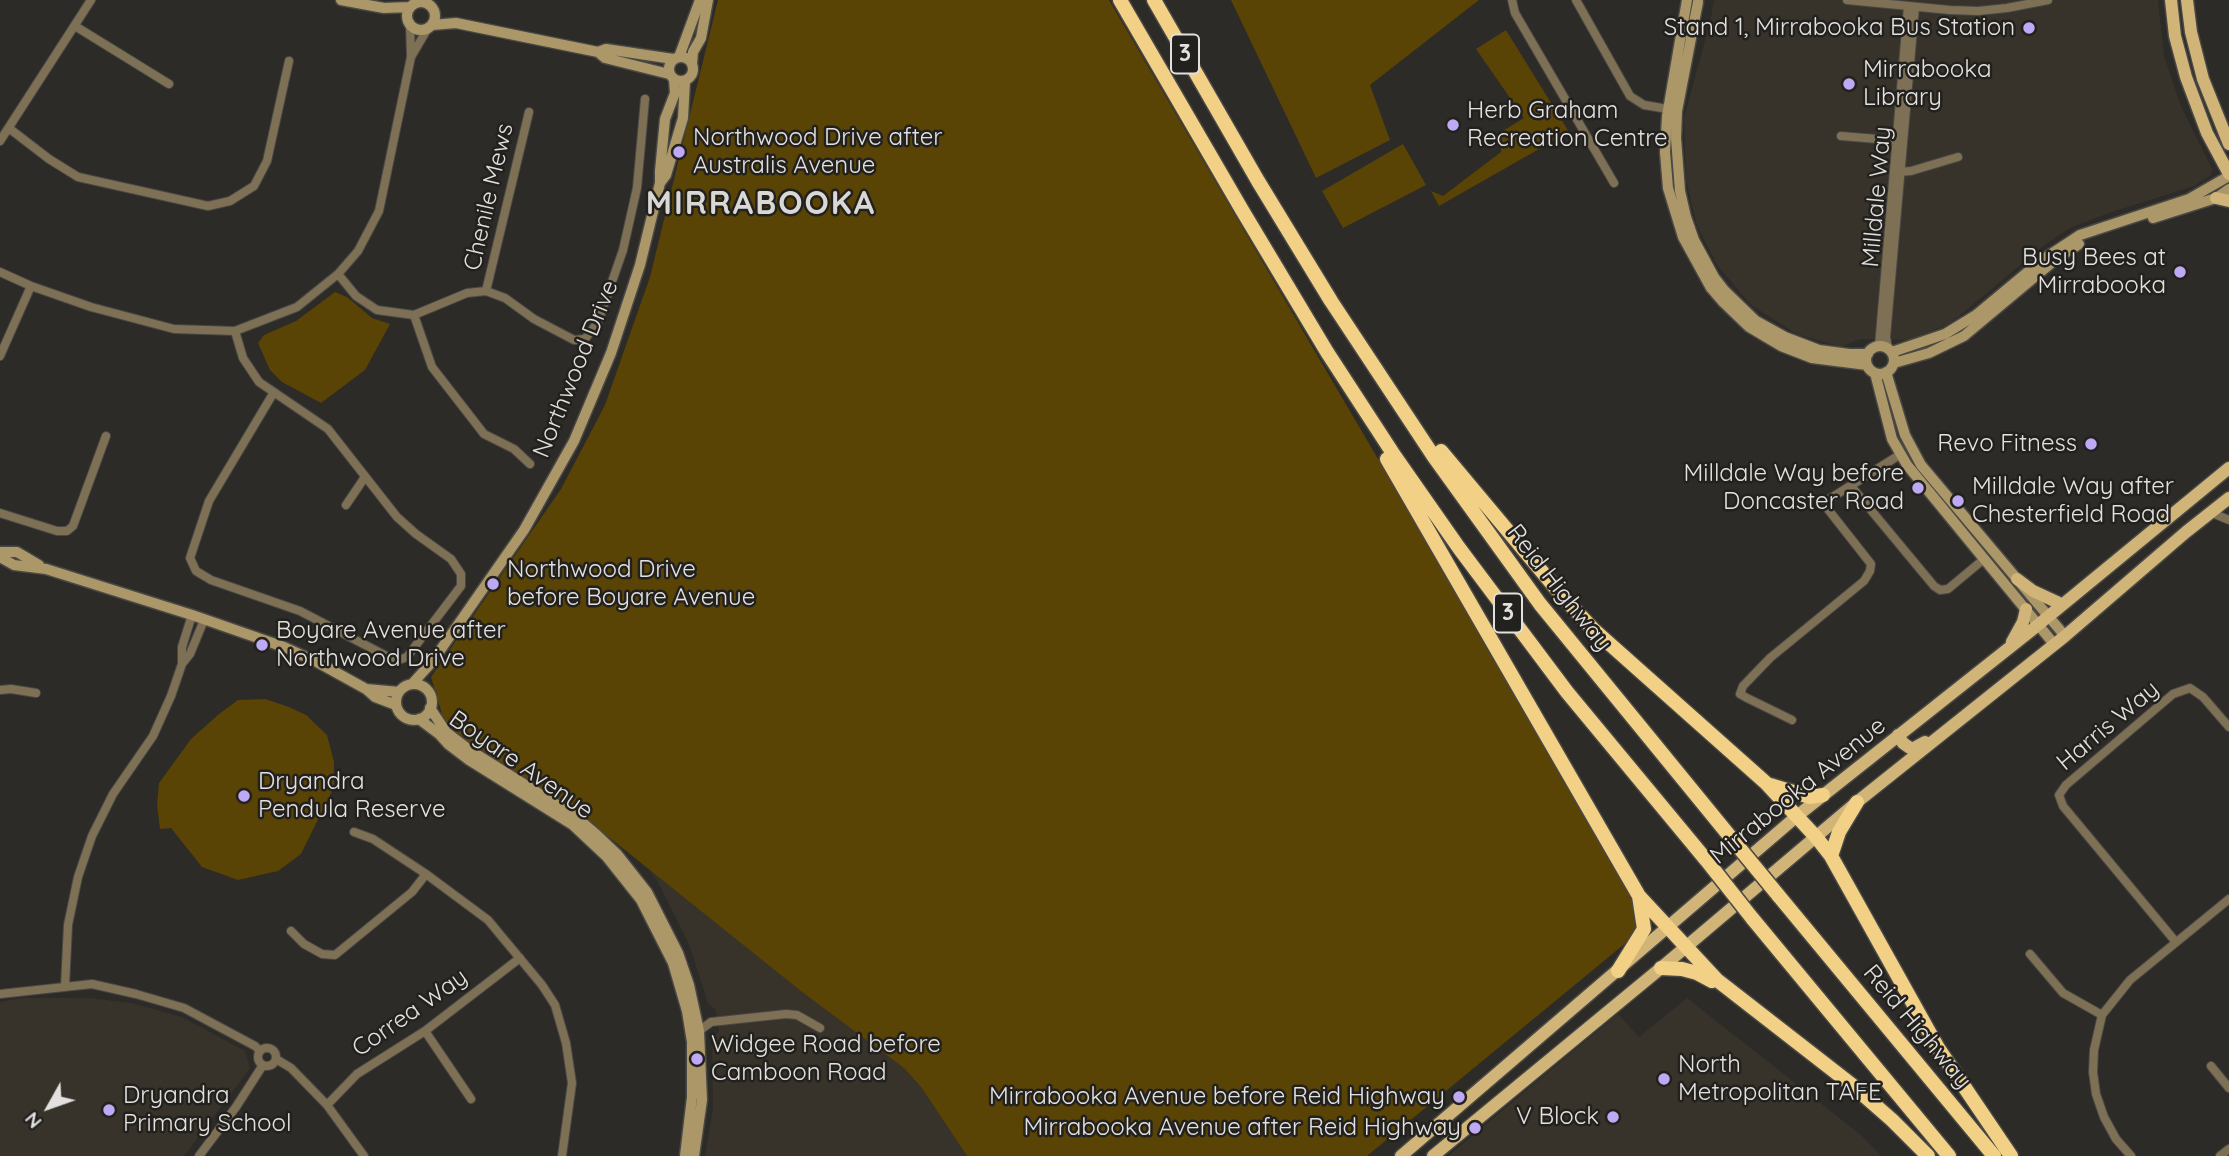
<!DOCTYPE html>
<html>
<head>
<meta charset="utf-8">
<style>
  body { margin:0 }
  #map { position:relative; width:2229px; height:1156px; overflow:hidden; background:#2c2b28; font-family:Quicksand,sans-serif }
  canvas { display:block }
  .north { position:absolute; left:14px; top:1072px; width:70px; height:70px; -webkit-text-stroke:5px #23211e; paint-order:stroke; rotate:230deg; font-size:19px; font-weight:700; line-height:28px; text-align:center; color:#e2e1df }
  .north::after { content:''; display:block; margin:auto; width:24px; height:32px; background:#e2e1df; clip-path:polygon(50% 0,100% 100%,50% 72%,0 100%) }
</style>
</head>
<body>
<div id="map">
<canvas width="2229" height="1156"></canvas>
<div class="north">N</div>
</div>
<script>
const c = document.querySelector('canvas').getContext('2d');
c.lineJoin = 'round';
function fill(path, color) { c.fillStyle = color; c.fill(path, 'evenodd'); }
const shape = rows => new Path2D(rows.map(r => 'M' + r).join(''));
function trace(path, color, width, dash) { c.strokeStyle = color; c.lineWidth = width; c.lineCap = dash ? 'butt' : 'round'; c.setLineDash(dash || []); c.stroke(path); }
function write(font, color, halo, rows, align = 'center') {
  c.font = font + ' Quicksand,sans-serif'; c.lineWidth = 5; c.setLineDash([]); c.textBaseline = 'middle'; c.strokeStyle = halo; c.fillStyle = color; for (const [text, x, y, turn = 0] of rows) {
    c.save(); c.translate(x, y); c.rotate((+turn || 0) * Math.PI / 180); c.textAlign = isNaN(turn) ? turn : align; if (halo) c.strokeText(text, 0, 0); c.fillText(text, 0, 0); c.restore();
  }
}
const built = shape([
  [1714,0,2158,0,2164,56,2180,104,2212,169,2211,175,2194,186,2109,213,2070,228,2043,246,1951,323,1910,340,1859,339,1842,347,1796,334,1750,304,1717,265,1697,226,1686,180,1684,118,1710,22],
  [647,867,802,992,904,1068,921,1087,967,1156,705,1156,713,1109,712,1040,719,1031,716,1010,708,1003,689,944,658,882],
  [24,998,88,998,131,1003,182,1017,245,1051,250,1068,184,1156,0,1156,0,1002],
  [1687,998,1861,1135,1882,1156,1448,1156,1618,1014,1639,1037]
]);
const green = shape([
  [718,0,1109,0,1650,923,1367,1156,967,1156,921,1087,904,1068,802,992,610,838,473,746,445,724,431,677,561,489,605,405,650,277],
  [1231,0,1479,0,1370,85,1390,140,1316,178],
  [1506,30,1569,132,1439,206,1431,191,1443,196,1501,152,1501,132,1524,118,1476,49],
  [1403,144,1426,185,1343,228,1322,191],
  [335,292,347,297,372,318,390,324,365,370,321,403,282,382,270,370,258,343,264,335,296,321],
  [265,699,289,707,306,715,327,735,334,762,334,787,301,854,278,871,238,880,202,867,171,828,160,829,157,805,159,783,191,739,219,714,238,700]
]);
const street = shape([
  [1512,0,1515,13,1614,183],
  [1576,0,1630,96,1644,105,1668,109],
  [1847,0,1950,10,1978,11,2007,8,2048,0],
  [75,26,169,84],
  [411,57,428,28],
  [10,129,49,159,78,177,208,206,230,201,254,186,267,161,289,61],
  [1841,136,1901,141],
  [0,141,91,0],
  [1899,172,1911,171,1958,157],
  [0,272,31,286,91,307,174,329,235,331,297,307,338,274,358,251,379,211,411,57,410,25],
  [338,274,356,296,377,310,414,315,467,293,486,291,505,298,534,319,574,340,585,339,598,322,623,250,637,188,645,99],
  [486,291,529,112],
  [414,315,432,367,484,434,514,449,530,464],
  [235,331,243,358,259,382,328,429,397,517,416,534,451,559,461,574,461,586,407,657,396,661,300,611,211,580,196,571,190,558,209,501,274,392],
  [1879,346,1908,6],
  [1888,349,1886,337,1915,7],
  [0,356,31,286],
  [1851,486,1934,586,1940,590,1948,589,1984,559],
  [346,505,365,477],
  [0,513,57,531,67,531,73,526,106,436],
  [2212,513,2229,520],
  [182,664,190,654,204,620],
  [0,690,11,689,36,693],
  [1792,720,1747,698,1740,694,1743,686,1770,658,1864,581,1870,571,1871,564,1823,503,1901,454],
  [354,832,373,839,426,874,488,920,542,985,555,1005,566,1043,572,1083,562,1156],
  [291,931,304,944,322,954,335,955,412,892,426,874],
  [2175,941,2063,806,2059,795,2066,785,2173,694,2190,688,2203,697,2229,727],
  [2030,954,2063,993,2102,1015],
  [65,986,68,925,78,877,92,836,113,794,153,736,171,696,182,664,182,647,192,615],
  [0,994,92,984,136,994,184,1008,255,1046,260,1051],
  [425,1031,471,1099],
  [699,1031,711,1022,786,1014,797,1015,820,1028],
  '258 1057a9 9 0 1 1 18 0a9 9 0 1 1-18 0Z',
  [276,1059,291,1068,327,1105,364,1156],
  [2211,1066,2229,1088],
  [327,1105,357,1074,425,1031,520,958],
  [199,1156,236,1107,263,1065],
  [2131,1156,2116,1139,2104,1117,2096,1094,2093,1072,2094,1050,2102,1015,2130,980,2229,899],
  [2220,1156,2229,1149]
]);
const secondary = shape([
  [341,0,384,8,410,7],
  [1687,0,1667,116,1665,152,1668,188,1683,237,1711,288,1723,302,1749,327,1781,346,1812,358,1867,365],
  [1698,2,1677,111,1676,138,1680,191,1686,217,1694,240,1714,277,1724,290,1756,321,1785,337,1819,350,1849,354,1868,354],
  '407 16a14 14 0 1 1 28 0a14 14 0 1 1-28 0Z',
  [432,25,456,23,598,52,606,49,673,59],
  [598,52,605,58,669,74],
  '669 69a12 12 0 1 1 24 0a12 12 0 1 1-24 0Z',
  [679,57,700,0],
  [692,64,693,52,701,38,708,0],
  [660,183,660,171,665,119,675,93,674,80],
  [2153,218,2216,198,2229,189],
  '1866 360a14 14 0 1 1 28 0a14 14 0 1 1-28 0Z',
  [1892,352,1945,334,1976,315,2042,260,2080,235,2189,199,2229,176],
  [1894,363,1929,353,1964,336,2055,260,2079,244],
  [1886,372,1905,435,1921,465,2065,636],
  [1875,373,1892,439,1907,465,2054,644],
  [0,552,17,552,39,565],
  [0,557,14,565,46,569,192,615,284,647,317,662,366,689,375,697,396,705],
  [412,684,432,662,524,530,574,441,611,353,640,265,660,183,666,175,683,118,685,81],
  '396 702a18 18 0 1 1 36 0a18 18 0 1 1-36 0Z',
  [366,689,399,692],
  [430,708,446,732,468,749,575,816,597,835,617,854,647,892,678,953,689,985,699,1031,702,1100,694,1156],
  [419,719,439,734,448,744,469,760,573,825,606,856,641,900,673,963,687,1011,692,1042,692,1097,685,1156]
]);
const primary = shape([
  [2171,0,2175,36,2186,77,2207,133,2229,174],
  [2187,0,2191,32,2203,79,2229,144],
  [2216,198,2229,201],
  [2017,579,2033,591,2061,604],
  [2012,642,2023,622,2026,609],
  [1898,735,1903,743,1910,748,1914,748,1925,742],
  [1401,1156,1797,816,2033,629,2229,468],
  [1433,1156,1661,968,1857,802,2065,636,2186,532,2229,498]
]);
const highway = shape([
  [1120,0,1242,210,1327,352,1394,455,1459,548,1567,692,1707,861],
  [1154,0,1258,181,1331,301,1434,457,1540,604,1732,839],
  [1441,451,1564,598,1594,630,1766,783,1816,837,1831,856,1938,1048,2011,1156],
  [1387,459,1639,896,1717,980,1852,1085,1892,1120,1928,1156],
  [1770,785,1810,797,1823,795],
  [1831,856,1839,832,1857,802],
  [1778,895,1994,1156],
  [1752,918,1949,1156],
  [1661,968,1682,969,1697,973,1712,981],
  [1618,971,1644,929,1639,896]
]);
const highwayBridge = shape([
  [1732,839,1778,895],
  [1707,861,1752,918]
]);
const markers = [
  [2029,28,7,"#bea9f5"],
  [1849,84,7,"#bea9f5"],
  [1453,125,7,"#bea9f5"],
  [679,152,7,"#bea9f5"],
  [2180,272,7,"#bea9f5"],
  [2091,444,7,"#bea9f5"],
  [1918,488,7,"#bea9f5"],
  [1958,501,7,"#bea9f5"],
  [493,584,7,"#bea9f5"],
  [262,645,7,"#bea9f5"],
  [244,796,7,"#bea9f5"],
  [697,1059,7,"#bea9f5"],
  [1664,1079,7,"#bea9f5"],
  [1459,1097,7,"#bea9f5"],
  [109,1110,7,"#bea9f5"],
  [1613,1117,7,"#bea9f5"],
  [1475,1128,7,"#bea9f5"]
];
const shields = [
  [1185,54,28],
  [1508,613,28]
];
const shieldNames = [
  ["3",1185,54],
  ["3",1508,613]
];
const poiNames = [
  ["Stand 1, Mirrabooka Bus Station",2015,28,"right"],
  ["Mirrabooka",1863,70],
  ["Library",1863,98],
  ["Herb Graham",1467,111],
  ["Recreation Centre",1467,139],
  ["Northwood Drive after",693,138],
  ["Australis Avenue",693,166],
  ["Busy Bees at",2166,258,"right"],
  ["Mirrabooka",2166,286,"right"],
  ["Revo Fitness",2077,444,"right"],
  ["Milldale Way before",1904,474,"right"],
  ["Doncaster Road",1904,502,"right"],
  ["Milldale Way after",1972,487],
  ["Chesterfield Road",1972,515],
  ["Northwood Drive",507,570],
  ["before Boyare Avenue",507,598],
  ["Boyare Avenue after",276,631],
  ["Northwood Drive",276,659],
  ["Dryandra",258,782],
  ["Pendula Reserve",258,810],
  ["Widgee Road before",711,1045],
  ["Camboon Road",711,1073],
  ["North",1678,1065],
  ["Metropolitan TAFE",1678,1093],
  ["Dryandra",123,1096],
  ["Primary School",123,1124],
  ["Mirrabooka Avenue before Reid Highway",1445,1097,"right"],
  ["V Block",1599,1117,"right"],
  ["Mirrabooka Avenue after Reid Highway",1461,1128,"right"]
];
const streetNames = [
  ["Chenile Mews",489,197,-77],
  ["Milldale Way",1877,197,-85],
  ["Northwood Drive",576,369,-68],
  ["Reid Highway",1559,588,52],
  ["Harris Way",2108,726,-40],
  ["Boyare Avenue",521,765,35],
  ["Mirrabooka Avenue",1798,791,-39],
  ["Correa Way",410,1013,-35],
  ["Reid Highway",1917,1027,50]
];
const districtNames = [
  ["MIRRABOOKA",761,204]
];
fill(built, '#37332a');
fill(green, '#594305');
trace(street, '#494845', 10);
trace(secondary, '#494845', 13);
trace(primary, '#494845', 15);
trace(highway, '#494845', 17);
trace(street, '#7e7054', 8);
trace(secondary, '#ac9768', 10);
trace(primary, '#d1b578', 12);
trace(highway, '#f2d086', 14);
trace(highwayBridge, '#494845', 17, []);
trace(highwayBridge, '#f2d086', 14);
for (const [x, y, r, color] of markers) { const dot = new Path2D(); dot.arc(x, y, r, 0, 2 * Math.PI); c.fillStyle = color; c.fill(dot); trace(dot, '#23211e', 2.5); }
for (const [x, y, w] of shields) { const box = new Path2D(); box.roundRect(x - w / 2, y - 19.5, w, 39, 5); c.fillStyle = '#23211e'; c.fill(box); trace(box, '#e2e1df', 2); }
write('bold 23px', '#e2e1df', null, shieldNames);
write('24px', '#e2e1df', '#23211e', poiNames, 'left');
write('24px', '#e2e1df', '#23211e', streetNames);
c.letterSpacing = '2px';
write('bold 32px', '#dad8d4', '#23211e', districtNames);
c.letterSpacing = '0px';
</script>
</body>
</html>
